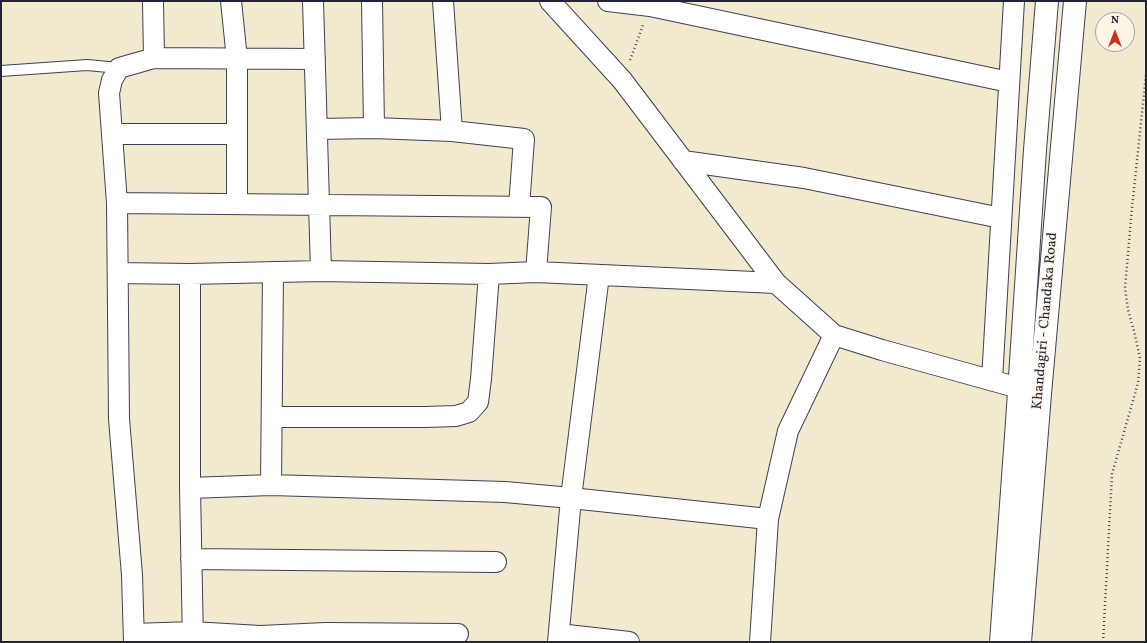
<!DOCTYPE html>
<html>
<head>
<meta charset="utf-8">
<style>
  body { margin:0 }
  #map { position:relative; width:1147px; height:643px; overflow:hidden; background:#f2eacf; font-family:Vollkorn,serif }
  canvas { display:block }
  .frame { position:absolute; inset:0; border:2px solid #22223b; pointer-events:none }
  .north { position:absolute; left:1095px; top:12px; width:40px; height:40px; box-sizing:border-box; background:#fcf5e5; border:1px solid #a5a1a1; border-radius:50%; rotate:0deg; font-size:11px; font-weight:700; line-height:16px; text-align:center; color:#22223b }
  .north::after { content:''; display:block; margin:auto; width:14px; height:18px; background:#c8321e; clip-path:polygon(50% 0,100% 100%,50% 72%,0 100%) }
</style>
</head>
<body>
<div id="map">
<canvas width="1147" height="643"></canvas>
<div class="frame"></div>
<div class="north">N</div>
</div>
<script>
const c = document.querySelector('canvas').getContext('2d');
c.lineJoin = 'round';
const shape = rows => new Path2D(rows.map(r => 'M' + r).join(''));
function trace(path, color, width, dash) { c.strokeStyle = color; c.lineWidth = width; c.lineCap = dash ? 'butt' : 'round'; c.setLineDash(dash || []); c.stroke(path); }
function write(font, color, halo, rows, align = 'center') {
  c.font = font + ' Vollkorn,serif'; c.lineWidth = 3; c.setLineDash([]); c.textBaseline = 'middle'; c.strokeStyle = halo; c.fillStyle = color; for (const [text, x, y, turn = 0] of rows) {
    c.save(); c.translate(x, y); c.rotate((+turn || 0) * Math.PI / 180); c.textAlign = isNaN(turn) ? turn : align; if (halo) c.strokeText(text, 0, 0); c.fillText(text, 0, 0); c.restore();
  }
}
const path = shape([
  [630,60,643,25],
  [1103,642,1112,474,1138,383,1140,358,1134,331,1128,310,1125,288,1132,208,1146,75]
]);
const service = shape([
  [1,71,87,65,119,68]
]);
const minor = shape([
  [153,1,154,58],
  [231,1,237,59,237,204],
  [313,1,321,271,489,274,536,272,776,283],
  [372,1,374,128],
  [550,1,622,80,776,283,834,335,882,350,1019,388],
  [608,1,650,6,1009,82],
  [317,129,374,128,452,131,443,1],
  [452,131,524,139,519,207],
  [112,134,237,134],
  [683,161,804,178,1001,218],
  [117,203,541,207,536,272],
  [273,272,271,485,190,488,190,274,321,271],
  [118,273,190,274],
  [992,380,1014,1],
  [272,417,425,417,456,416,469,412,478,402,481,379,489,274],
  [271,485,505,492,571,498,768,519,788,431,834,335],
  [190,488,193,642],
  [191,559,496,562],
  [134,634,192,632,260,636,326,633,458,634],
  [559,634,629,642],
  [134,642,132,575,119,419,117,203,109,93,112,80,119,68,154,58,315,59],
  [558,642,571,498,599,275],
  [760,642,768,519]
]);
const primary = shape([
  [1001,642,1017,422,1035,150,1047,1],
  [1020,642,1040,394,1075,1]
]);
const streetNames = [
  ["Khandagiri - Chandaka Road",1046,321,-85]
];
trace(service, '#414051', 12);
trace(minor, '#414051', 22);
trace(primary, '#414051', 24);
trace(path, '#414051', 2.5, [1, 3]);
trace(service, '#fff', 10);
trace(minor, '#fff', 20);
trace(primary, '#fff', 22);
write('14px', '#22223b', '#fcf5e5', streetNames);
</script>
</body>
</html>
